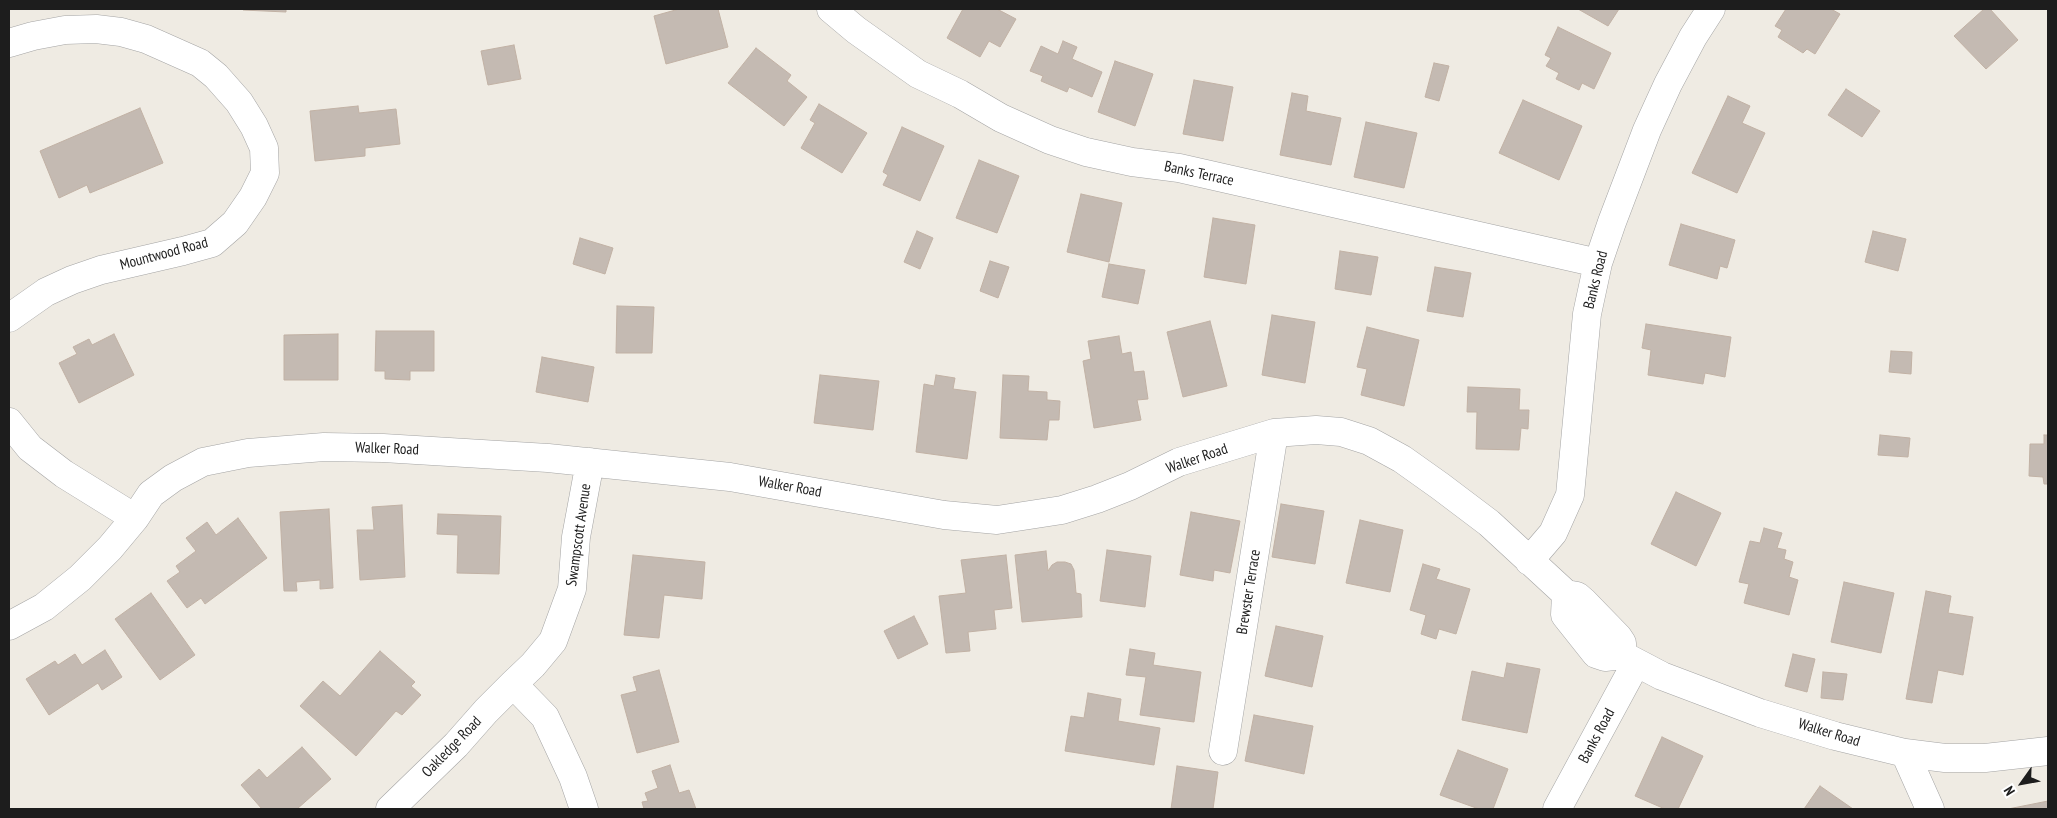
<!DOCTYPE html>
<html>
<head>
<meta charset="utf-8">
<style>
  body { margin:0 }
  #map { position:relative; width:2057px; height:818px; overflow:hidden; background:#efebe3; font-family:"PT Sans Narrow",sans-serif }
  canvas { display:block }
  .frame { position:absolute; inset:0; border:10px solid #1d1d1d; pointer-events:none }
  .north { position:absolute; left:1997px; top:758px; width:50px; height:50px; -webkit-text-stroke:4px #fff; paint-order:stroke; rotate:238deg; font-size:14px; font-weight:700; line-height:20px; text-align:center; color:#1d1d1d }
  .north::after { content:''; display:block; margin:auto; width:18px; height:22px; background:#1d1d1d; clip-path:polygon(50% 0,100% 100%,50% 72%,0 100%) }
</style>
</head>
<body>
<div id="map">
<canvas width="2057" height="818"></canvas>
<div class="frame"></div>
<div class="north">N</div>
</div>
<script>
const c = document.querySelector('canvas').getContext('2d');
c.lineJoin = 'round';
function fill(path, color) { c.fillStyle = color; c.fill(path, 'evenodd'); }
const shape = rows => new Path2D(rows.map(r => 'M' + r).join(''));
function trace(path, color, width, dash) { c.strokeStyle = color; c.lineWidth = width; c.lineCap = dash ? 'butt' : 'round'; c.setLineDash(dash || []); c.stroke(path); }
function write(font, color, halo, rows, align = 'center') {
  c.font = font + ' "PT Sans Narrow",sans-serif'; c.lineWidth = 4; c.setLineDash([]); c.textBaseline = 'middle'; c.strokeStyle = halo; c.fillStyle = color; for (const [text, x, y, turn = 0] of rows) {
    c.save(); c.translate(x, y); c.rotate((+turn || 0) * Math.PI / 180); c.textAlign = isNaN(turn) ? turn : align; if (halo) c.strokeText(text, 0, 0); c.fillText(text, 0, 0); c.restore();
  }
}
const building = shape([
  [243,9,286,9,286,12,243,10,243,9],
  [679,9,718,9,728,47,666,64,654,16,679,9],
  [963,9,997,9,1016,19,1000,47,989,41,980,57,947,38,963,9],
  [1578,9,1619,9,1608,26,1578,9],
  [1786,9,1831,9,1840,14,1815,54,1807,49,1803,53,1778,37,1782,30,1775,26,1786,9],
  [1984,9,1990,9,2018,40,1986,69,1954,36,1984,9],
  [1558,27,1611,53,1594,89,1582,83,1579,90,1556,79,1559,73,1546,66,1551,58,1545,55,1558,27],
  [1063,41,1077,47,1072,59,1102,72,1092,97,1069,87,1067,92,1041,81,1043,76,1030,71,1041,46,1058,54,1063,41],
  [514,45,521,79,488,85,481,51,514,45],
  [756,48,791,75,787,81,807,97,784,126,728,83,756,48],
  [1115,61,1153,74,1135,126,1098,112,1115,61],
  [1434,63,1449,66,1439,101,1425,97,1434,63],
  [1194,80,1233,87,1223,141,1183,134,1194,80],
  [1846,89,1880,111,1862,137,1828,115,1846,89],
  [1292,93,1308,96,1306,111,1341,118,1331,165,1280,155,1292,93],
  [1728,96,1750,106,1742,123,1765,133,1737,193,1692,173,1728,96],
  [1523,100,1582,126,1559,180,1499,153,1523,100],
  [819,104,867,133,842,173,801,148,815,123,810,120,819,104],
  [358,106,359,113,396,109,400,144,365,148,365,156,315,161,310,111,358,106],
  [140,108,163,163,90,193,87,185,59,198,40,151,140,108],
  [1366,122,1417,133,1404,188,1354,177,1366,122],
  [902,127,944,146,920,201,883,185,888,175,883,172,902,127],
  [979,160,1019,176,997,233,956,218,979,160],
  [1081,194,1122,203,1109,262,1067,252,1081,194],
  [1213,218,1255,225,1246,284,1204,277,1213,218],
  [1681,224,1735,240,1727,268,1720,266,1717,279,1669,265,1681,224],
  [917,231,933,238,920,269,904,262,917,231],
  [1873,231,1906,239,1898,271,1865,262,1873,231],
  [580,238,613,248,605,274,573,264,580,238],
  [1340,251,1378,257,1371,295,1335,289,1340,251],
  [990,261,1009,267,998,298,980,291,990,261],
  [1109,264,1145,270,1138,304,1102,297,1109,264],
  [1435,267,1471,273,1463,317,1427,311,1435,267],
  [617,306,654,307,652,353,616,353,617,306],
  [1272,315,1315,322,1305,383,1262,375,1272,315],
  [1210,321,1227,386,1183,397,1167,332,1210,321],
  [1646,324,1731,337,1725,377,1705,373,1703,384,1648,375,1651,350,1642,348,1646,324],
  [1367,327,1419,340,1404,406,1361,395,1367,369,1357,367,1367,327],
  [376,331,434,331,434,371,410,371,410,380,385,379,385,371,375,371,376,331],
  [114,334,134,375,79,403,59,363,77,354,73,347,89,339,92,345,114,334],
  [338,334,338,380,284,380,284,335,338,334],
  [1119,336,1122,354,1131,352,1134,372,1144,371,1148,399,1137,400,1141,420,1094,428,1083,361,1091,359,1088,341,1119,336],
  [1891,351,1912,352,1911,374,1889,372,1891,351],
  [542,357,594,367,588,402,536,392,542,357],
  [820,375,879,381,873,430,814,423,820,375],
  [936,375,955,378,953,389,976,392,967,459,916,452,924,384,934,386,936,375],
  [1003,375,1029,376,1028,391,1047,392,1047,400,1060,401,1059,420,1049,420,1047,440,1000,438,1003,375],
  [1468,387,1520,389,1519,410,1529,410,1528,429,1521,428,1519,450,1476,449,1477,412,1467,412,1468,387],
  [1880,435,1910,438,1908,457,1878,455,1880,435],
  [2044,435,2048,435,2048,484,2044,484,2043,477,2029,476,2030,444,2044,444,2044,435],
  [1676,492,1721,513,1696,566,1651,544,1676,492],
  [1281,504,1324,511,1315,564,1272,557,1281,504],
  [402,505,405,577,360,580,357,530,374,530,372,507,402,505],
  [329,509,333,588,320,589,320,580,296,582,297,591,284,591,280,512,329,509],
  [1191,512,1240,521,1230,573,1214,570,1213,581,1180,575,1191,512],
  [438,514,501,516,499,574,457,573,458,535,437,534,438,514],
  [238,518,267,558,205,604,201,598,187,608,167,581,180,572,176,566,196,551,186,538,207,522,216,535,238,518],
  [1360,520,1403,530,1390,592,1346,583,1360,520],
  [1764,528,1782,533,1777,548,1786,550,1784,559,1793,562,1789,577,1798,580,1789,615,1744,603,1749,584,1739,582,1750,541,1760,543,1764,528],
  [1107,550,1151,556,1145,607,1100,601,1107,550],
  [1046,551,1048,571,1052,565,1057,562,1065,562,1071,564,1074,570,1076,593,1081,594,1082,617,1022,622,1015,555,1046,551],
  [633,555,705,562,702,599,664,595,659,638,624,635,633,555],
  [1006,555,1012,608,994,610,996,629,968,632,970,651,946,653,939,596,966,593,961,560,1006,555],
  [1423,564,1440,569,1436,579,1470,589,1456,634,1439,629,1436,639,1421,634,1426,615,1410,610,1423,564],
  [1844,582,1894,593,1881,653,1831,642,1844,582],
  [1926,591,1951,596,1948,613,1973,617,1963,675,1938,670,1932,703,1906,699,1926,591],
  [151,593,195,655,160,680,115,619,151,593],
  [914,616,928,644,898,659,884,631,914,616],
  [1276,626,1323,636,1312,687,1265,676,1276,626],
  [1130,649,1155,653,1153,665,1201,672,1194,722,1140,715,1146,677,1126,675,1130,649],
  [105,650,122,677,102,690,98,683,49,715,26,679,55,661,58,665,75,654,82,665,105,650],
  [380,651,415,682,411,686,421,695,402,715,396,711,356,756,300,706,323,681,340,696,380,651],
  [1793,654,1815,659,1807,692,1785,686,1793,654],
  [1507,663,1540,669,1527,733,1462,720,1472,671,1504,678,1507,663],
  [659,670,679,742,637,753,621,695,637,691,633,677,659,670],
  [1823,672,1847,674,1843,700,1821,698,1823,672],
  [1088,693,1121,699,1118,721,1160,728,1154,765,1065,751,1071,716,1084,718,1088,693],
  [1254,715,1313,726,1304,774,1245,761,1254,715],
  [1662,737,1703,756,1678,809,1665,809,1635,796,1662,737],
  [302,747,331,779,297,809,262,809,241,785,259,769,267,778,302,747],
  [1458,750,1508,769,1493,809,1479,809,1440,795,1458,750],
  [670,765,679,793,689,790,696,809,644,809,642,802,648,801,645,793,658,788,652,771,670,765],
  [1177,766,1218,772,1213,809,1171,809,1177,766],
  [1820,786,1853,809,1804,809,1820,786],
  [2048,801,2048,809,2008,809,2048,801]
]);
const minor = shape([
  [831,9,856,30,918,74,960,94,1001,118,1050,140,1086,152,1132,162,1179,168,1598,263],
  [9,43,33,36,65,30,96,29,121,32,146,39,200,63,216,76,239,102,254,126,264,148,265,173,253,197,235,223,212,243,183,251,101,270,72,280,46,292,9,318],
  [9,422,30,448,64,474,135,518],
  [1529,561,1553,533,1570,495,1587,314,1598,263,1612,222,1647,130,1668,84,1693,37,1711,9],
  [9,626,44,607,80,578,110,548,135,518,151,494,173,478,203,462,248,453,324,447,383,448,548,458,730,477,944,515,997,520,1062,510,1097,499,1130,486,1179,462,1274,433,1316,430,1341,432,1369,441,1402,459,1440,486,1489,523,1566,594],
  [1622,655,1622,643,1618,637,1584,602,1577,596,1566,594,1565,615,1596,654,1605,657,1622,655,1662,676,1760,713,1835,736,1905,753,1945,758,1985,758,2048,751],
  [1223,751,1274,433],
  [1905,753,1930,809],
  [390,809,456,745,486,711,513,684],
  [584,809,573,777,545,717,513,684,533,665,553,641,572,589,576,537,590,462],
  [1557,809,1636,663]
]);
const streetNames = [
  ["Banks Terrace",1199,174,12],
  ["Mountwood Road",164,254,-15],
  ["Banks Road",1596,280,-76],
  ["Walker Road",387,449,2],
  ["Walker Road",1197,459,-19],
  ["Walker Road",790,487,10],
  ["Swampscott Avenue",579,535,-82],
  ["Brewster Terrace",1249,592,-81],
  ["Walker Road",1829,733,17],
  ["Banks Road",1597,736,-62],
  ["Oakledge Road",452,747,-46]
];
fill(building, '#c4bab2');
trace(building, '#c1b1a4', 1);
trace(minor, '#a4a4a4', 29);
trace(minor, '#fff', 28);
write('15px', '#1d1d1d', '#fff', streetNames);
</script>
</body>
</html>
